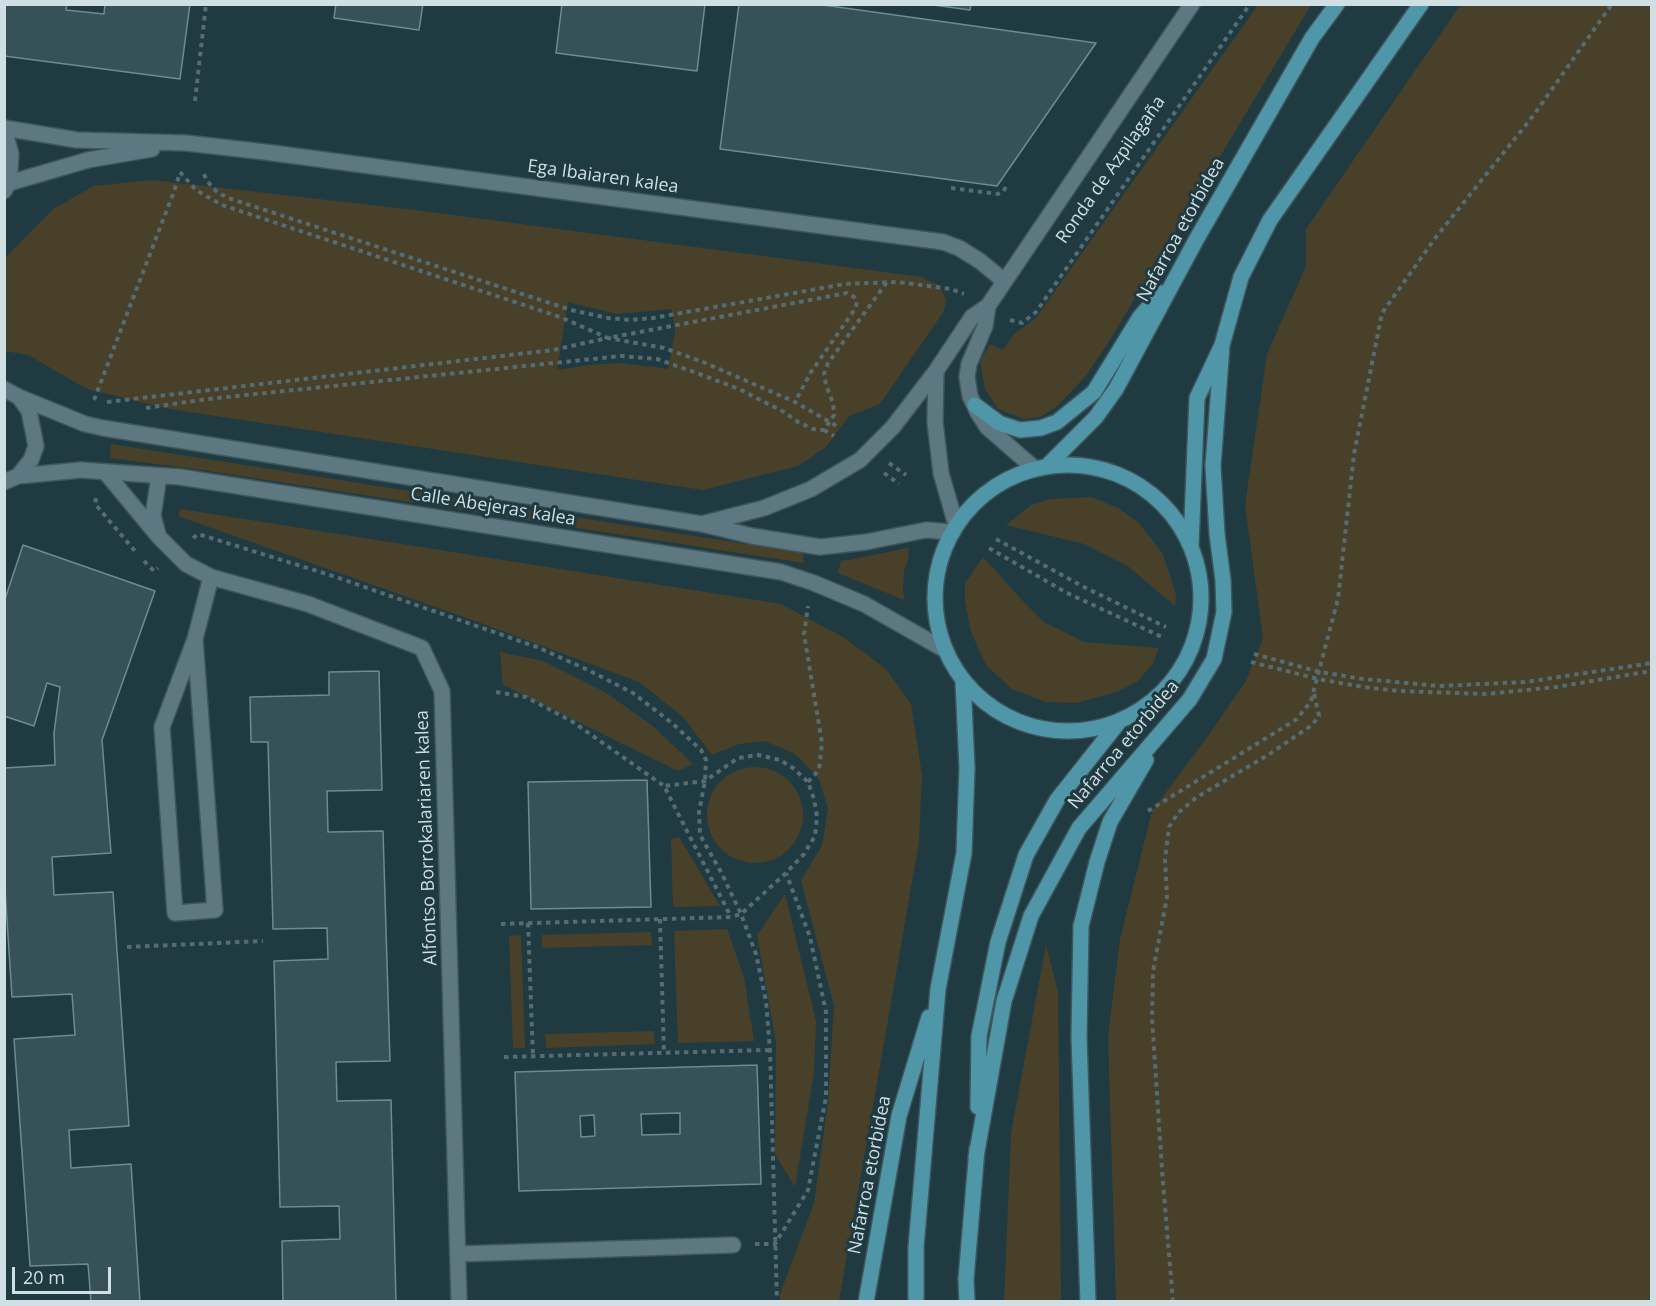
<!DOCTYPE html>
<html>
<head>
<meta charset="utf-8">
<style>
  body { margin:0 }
  #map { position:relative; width:1656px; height:1306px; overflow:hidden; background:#203a42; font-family:"Open Sans",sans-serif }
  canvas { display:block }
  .frame { position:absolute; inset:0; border:6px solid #d0dfe3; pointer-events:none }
  .scale { position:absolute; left:12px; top:1267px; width:99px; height:27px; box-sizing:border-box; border:3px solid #d0dfe3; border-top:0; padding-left:8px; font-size:18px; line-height:21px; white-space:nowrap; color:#d0dfe3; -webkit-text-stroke:4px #203a42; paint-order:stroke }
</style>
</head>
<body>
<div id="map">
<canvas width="1656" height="1306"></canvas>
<div class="frame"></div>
<div class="scale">20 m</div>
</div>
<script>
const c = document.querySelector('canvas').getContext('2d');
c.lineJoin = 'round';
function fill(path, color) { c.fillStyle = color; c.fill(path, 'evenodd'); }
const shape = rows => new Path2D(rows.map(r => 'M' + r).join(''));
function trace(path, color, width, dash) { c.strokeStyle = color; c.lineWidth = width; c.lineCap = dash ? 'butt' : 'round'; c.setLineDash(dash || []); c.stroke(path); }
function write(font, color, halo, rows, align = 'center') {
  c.font = font + ' "Open Sans",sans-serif'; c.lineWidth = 6; c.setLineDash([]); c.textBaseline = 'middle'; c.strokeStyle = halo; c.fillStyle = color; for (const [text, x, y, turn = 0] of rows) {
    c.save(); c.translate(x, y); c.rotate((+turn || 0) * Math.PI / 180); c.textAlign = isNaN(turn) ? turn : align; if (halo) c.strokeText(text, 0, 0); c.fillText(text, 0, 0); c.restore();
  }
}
const green = shape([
  [1461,4,1651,5,1651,1301,1116,1301,1108,1037,1120,939,1152,811,1208,736,1246,681,1263,638,1245,505,1267,354,1306,266,1306,229],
  [1258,5,1311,5,1110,340,1085,377,1056,407,1040,417,1024,419,998,409,985,389,980,361,990,344,1003,350,1013,335,1036,318],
  [152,180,415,210,922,277,940,286,946,300,944,311,880,404,849,416,826,447,798,466,703,490,170,409,87,389,28,355,5,351,5,258,53,209,94,186],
  [568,302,617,314,672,309,675,332,668,369,621,363,588,365,557,370],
  [111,444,803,553,804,563,202,470,110,458],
  [1092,497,1120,509,1139,523,1163,554,1176,594,1175,606,1129,567,1084,544,1006,525,1031,505,1050,499],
  [181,509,781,604,843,637,885,668,911,704,922,775,919,842,839,1301,780,1301,780,1294,814,1203,828,1102,834,1006,801,880,822,846,828,809,819,779,795,754,765,741,739,744,712,755,683,717,639,682,478,622,178,516],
  [909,547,908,560,904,571,903,588,904,600,838,573,841,561,894,551],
  [983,557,1021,599,1044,622,1084,642,1159,648,1153,663,1138,681,1117,692,1076,703,1046,702,1012,689,986,665,971,632,965,601,965,583],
  [500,652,543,661,605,692,654,727,693,764,678,771,503,685],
  '707 815a48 48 0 1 1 96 0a48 48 0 1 1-96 0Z',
  [679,837,720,906,673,907,671,839],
  [785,894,816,1021,814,1073,795,1187,775,1154,776,1043,757,935],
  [727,929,744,977,754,1041,678,1043,674,931],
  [651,932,652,945,542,948,542,935],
  [521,935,525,1048,513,1048,509,936],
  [1046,945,1058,992,1061,1301,1004,1301,1011,1133],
  [654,1031,655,1044,546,1048,545,1034]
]);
const building = shape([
  [4,4,67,4,66,10,104,14,105,4,190,4,180,79,4,56,4,4],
  [336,4,423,4,419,30,334,18,336,4],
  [562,4,705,4,697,71,556,53,562,4],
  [739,4,816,4,1096,43,997,186,720,149,739,4],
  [926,4,971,4,970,10,926,4],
  [23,545,155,591,102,740,111,853,52,857,54,895,113,892,129,1126,69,1130,71,1168,131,1164,140,1302,91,1302,88,1264,30,1266,14,1039,75,1035,72,994,12,997,4,874,4,768,55,765,54,733,60,687,47,683,34,726,4,716,4,602,23,545],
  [379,671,382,790,327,791,328,832,383,831,390,1061,336,1062,337,1101,391,1100,396,1302,283,1302,282,1241,340,1239,339,1206,280,1207,274,961,328,959,327,928,273,929,268,742,251,742,250,697,329,695,329,672,379,671],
  [647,780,651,907,531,909,528,782,647,780],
  [757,1065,761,1184,519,1191,515,1072,757,1065],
  [680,1113,680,1134,642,1135,641,1114,680,1113],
  [594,1115,595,1136,581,1137,580,1116,594,1115]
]);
const path = shape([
  [195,101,206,4],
  [180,172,196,190,222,205,560,317,608,338,847,293,854,297,857,302,855,309,811,372,795,402],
  [204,174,207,181,217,192,228,198,571,310,608,318,630,320,653,318,845,284,898,282,951,289,964,294],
  [951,188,998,194,1003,192,1008,183],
  [1010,320,1022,323,1036,312,1250,4],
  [94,400,173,194,180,173],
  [107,402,553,350,608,338,664,348,703,362,795,402,840,428],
  [146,408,208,399,621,356,657,359,694,372,739,389,784,412,798,422,813,429,824,430,834,415,833,403,826,385,824,374,828,363,887,282],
  [824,430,834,436],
  [889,463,906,475],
  [884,473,899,484],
  [96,498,95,504,135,551],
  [193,538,198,534,330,575,537,647,588,670,633,693,673,724,701,750,706,760,705,781,699,812,700,835,721,872,741,914,756,954,766,1001,770,1050,777,1302],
  [996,539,1082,586,1166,627],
  [989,548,1065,592,1162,637],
  [144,561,154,571,158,568],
  [1254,654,1320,672,1363,679,1439,686,1526,682,1652,663],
  [1251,662,1318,679,1363,687,1399,691,1486,694,1556,687,1652,671],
  [496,692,526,697,573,722,664,786,731,917],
  [808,782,819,770,822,743,804,634,808,606],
  [1148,811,1297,719,1311,701,1338,599,1354,454,1382,313,1436,237,1533,116,1612,4],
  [660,919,664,1053],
  [528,923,533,1057],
  [501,924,731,917,741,914,786,873,804,854,815,836,817,817,814,799,808,782,793,768,780,760,758,755,738,758,705,781,664,786],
  [127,947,263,941],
  [504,1057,770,1050],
  [755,1244,775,1244,808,1190,826,1097,826,1012,810,937,786,873],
  [1173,1302,1162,1170,1152,1018,1153,971,1167,897,1165,859,1169,827,1178,813,1197,797,1268,755,1312,725,1319,716,1314,693]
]);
const minor = shape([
  [4,128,77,140,186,143,265,152,943,242,959,248,980,261,1004,281],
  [4,129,11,154,9,183,4,191],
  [9,183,88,160,152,149],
  [988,306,985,326,969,364,967,377,970,396,978,413,987,427,1034,468],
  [936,371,935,422,941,473,956,525],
  [4,389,19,397,29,411,36,446,31,460,18,476,4,482],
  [19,397,85,424,103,428,702,524,752,536,820,547,866,542,926,530,953,532],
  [106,473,159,537,186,564,211,577,308,604,422,648,442,691,459,1302],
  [18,476,81,470,180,477,781,572,814,583,864,604,945,650],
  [705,523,764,508,811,489,860,460,893,427,936,371,972,317,988,306,1192,4],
  [158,534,153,516,159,476],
  [195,639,215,910,175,913,162,727,195,639,211,577],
  [459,1254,733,1245]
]);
const major = shape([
  [975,405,999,423,1020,430,1041,428,1057,422,1094,392,1140,317,1161,293],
  '935 598a133 133 0 1 1 266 0a133 133 0 1 1-266 0Z',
  [1048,465,1096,417,1116,389,1196,240,1312,38,1337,4],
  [1191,545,1197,398,1222,345,1241,277,1270,220,1421,4],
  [978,1107,979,1036,998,942,1026,855,1057,800,1118,723],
  [976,1157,1004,1001,1031,916,1079,828,1190,699,1214,659,1224,612,1223,580,1217,534,1213,466,1222,345],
  [866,1302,899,1116,929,1017],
  [916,1302,916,1247,938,989,964,853,967,768,963,681],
  [967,1302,966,1279,977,1149],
  [1088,1302,1079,1037,1081,926,1097,862,1110,822,1146,760]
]);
const streetNames = [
  ["Ronda de Azpilagaña",1111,170,-55],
  ["Ega Ibaiaren kalea",603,177,8],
  ["Nafarroa etorbidea",1181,230,-61],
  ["Calle Abejeras kalea",493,507,9],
  ["Nafarroa etorbidea",1124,745,-50],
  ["Alfontso Borrokalariaren kalea",427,838,-92],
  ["Nafarroa etorbidea",870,1175,-79]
];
fill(green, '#494029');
fill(building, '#375159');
trace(building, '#6e8b93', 1.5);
trace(minor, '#3f565c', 18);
trace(major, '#3f565c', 18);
trace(path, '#556c73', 4, [4.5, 4.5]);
trace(minor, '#5d7880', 15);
trace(major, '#5096a9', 15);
write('18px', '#d0dfe3', '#203a42', streetNames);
</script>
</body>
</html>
